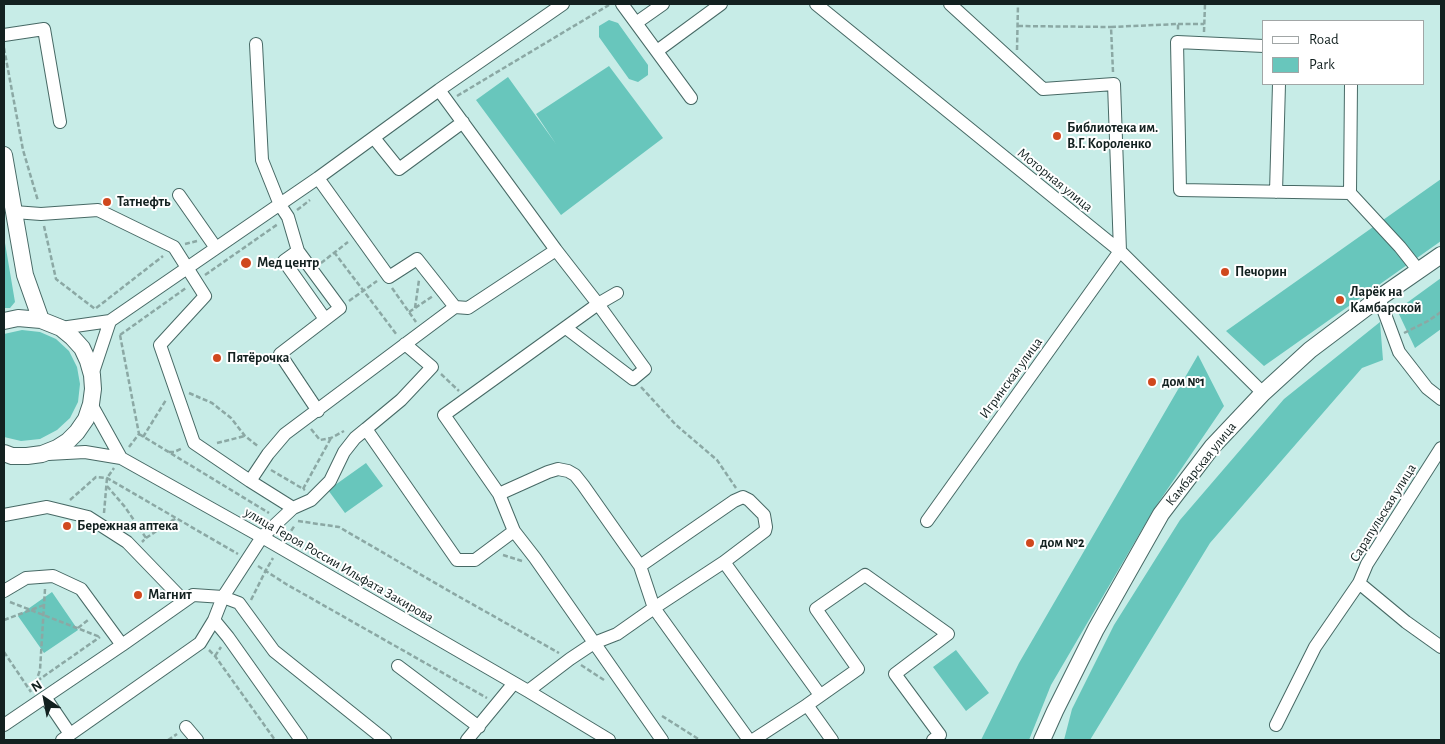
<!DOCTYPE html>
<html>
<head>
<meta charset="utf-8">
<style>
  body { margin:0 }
  #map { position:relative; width:1445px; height:744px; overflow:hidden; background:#c7ece7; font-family:"Alegreya Sans",sans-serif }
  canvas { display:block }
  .frame { position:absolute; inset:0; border:5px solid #132120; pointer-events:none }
  .legend { position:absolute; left:1262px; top:20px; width:162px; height:65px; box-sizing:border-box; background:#fff; border:1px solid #a1a6a6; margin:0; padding:6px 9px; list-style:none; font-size:15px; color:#132120 }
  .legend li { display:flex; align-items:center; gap:10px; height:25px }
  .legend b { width:25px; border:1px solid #a1a6a6 }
  .north { position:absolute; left:20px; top:674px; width:50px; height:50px; -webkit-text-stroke:4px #fff; paint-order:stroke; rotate:327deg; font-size:14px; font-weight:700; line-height:20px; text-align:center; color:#132120 }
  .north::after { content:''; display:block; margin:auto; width:18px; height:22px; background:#132120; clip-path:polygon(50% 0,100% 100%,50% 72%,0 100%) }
</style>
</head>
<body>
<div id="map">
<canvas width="1445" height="744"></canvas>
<div class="frame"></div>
<ul class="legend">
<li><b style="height:6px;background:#fff"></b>Road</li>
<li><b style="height:14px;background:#68c6bc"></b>Park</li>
</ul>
<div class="north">N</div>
</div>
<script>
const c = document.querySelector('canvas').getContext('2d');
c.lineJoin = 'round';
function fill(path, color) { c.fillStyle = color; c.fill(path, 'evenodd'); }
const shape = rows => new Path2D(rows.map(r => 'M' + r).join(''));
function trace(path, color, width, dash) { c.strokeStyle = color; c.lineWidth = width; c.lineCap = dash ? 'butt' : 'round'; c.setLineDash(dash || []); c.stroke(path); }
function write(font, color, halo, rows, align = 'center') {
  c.font = font + ' "Alegreya Sans",sans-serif'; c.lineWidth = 4; c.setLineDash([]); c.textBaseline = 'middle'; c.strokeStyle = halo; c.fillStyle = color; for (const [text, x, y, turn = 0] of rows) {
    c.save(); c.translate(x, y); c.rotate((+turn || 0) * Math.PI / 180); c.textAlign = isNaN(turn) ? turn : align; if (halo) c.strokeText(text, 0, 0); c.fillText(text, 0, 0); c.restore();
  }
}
const green = shape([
  [609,20,618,23,648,65,648,75,638,82,629,79,599,37,599,26],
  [609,66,663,138,561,215,476,100,508,77,556,144,536,114],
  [1441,179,1441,241,1264,366,1226,331],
  [4,237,15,302,10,308,4,308],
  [1441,278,1441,329,1415,348,1397,310],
  [1380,322,1383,360,1362,368,1210,543,1090,740,1064,740,1072,709,1114,625,1180,520,1284,399],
  [22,330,40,332,56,339,69,351,77,367,80,384,78,402,70,418,57,430,40,439,21,441,4,437,4,334],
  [1198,355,1224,406,1154,509,1051,685,1029,740,981,740,1019,663],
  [366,463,383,486,345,513,328,490],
  [52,592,78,630,44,653,18,616],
  [956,650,989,693,966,711,933,667]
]);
const path = shape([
  [1178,24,1204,24],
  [1018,26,1111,27],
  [1204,32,1205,4],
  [4,48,23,150,38,201],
  [1017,50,1018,4],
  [1113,72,1111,27,1178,24,1178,30],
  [457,96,609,5],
  [297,210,310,200],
  [44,226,56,279,95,309,163,256],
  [185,244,197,241],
  [334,252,397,335],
  [321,263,348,242],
  [205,275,278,224],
  [392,288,416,322],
  [349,301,377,281],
  [415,308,419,280],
  [409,312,433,296],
  [1404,333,1428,321,1441,312],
  [120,335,186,288],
  [120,335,139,434,129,447],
  [441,374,459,391],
  [641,387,676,425,717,460,736,488],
  [189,393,212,403,231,418,245,436,259,447],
  [311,429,320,440,331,438,344,431],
  [139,434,269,513],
  [143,437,166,400],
  [217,443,245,436],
  [169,452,174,452,183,448],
  [271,470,305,490],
  [107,486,125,507,146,538,142,542],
  [303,489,331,438],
  [70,500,96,477,107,478,238,554],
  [104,513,107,478,114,468],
  [298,521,339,527,449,591,559,653],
  [287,537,295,525],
  [146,538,176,518],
  [503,555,522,561],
  [258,566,286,584,487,698],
  [251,600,266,570,273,558],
  [10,602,100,637],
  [4,620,44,605],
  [78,628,88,620],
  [209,650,215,656,275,740],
  [4,652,31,692],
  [215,656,221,647],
  [581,665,604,680],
  [37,681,100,637],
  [33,690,40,670,45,589],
  [662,716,700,740],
  [168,740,177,734]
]);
const minor = shape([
  [622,4,691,98],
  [816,4,1120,251,1263,393],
  [636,23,663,4],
  [4,35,44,29,60,122],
  [256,44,262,160,280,205,288,217,298,251,340,308,280,354,318,411],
  [1264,46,1177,42,1180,190,1350,193,1400,247,1419,271],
  [657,51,721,4],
  [439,90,556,250,598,304,645,369,633,379,566,328],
  [374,138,399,169,463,122],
  [318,178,389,277,417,259,455,307],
  [1276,192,1279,84],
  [1350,193,1351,84],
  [179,195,216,248],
  [14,212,41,214,98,210,174,247,205,296,160,345,194,443,250,481],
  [298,251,284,261,325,319],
  [617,293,598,304,444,415,499,494,514,531,535,558,662,740],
  [1379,298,1399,352,1427,388,1441,399],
  [61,328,110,321,318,178,439,90,563,4],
  [92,375,110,321],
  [91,404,121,458],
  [366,429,401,400,432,367,405,344],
  [1441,448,1367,564,1359,583,1406,622,1441,647],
  [48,454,85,452,121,458,262,537,528,691,609,740],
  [499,494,548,472,558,469,568,471,575,475,583,485,640,566,654,608,724,562,820,695],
  [293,508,311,500,330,481,344,452,355,438,366,429,457,560,475,560,514,531],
  [4,515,47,507,88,517,127,542,184,601],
  [927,521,1120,251,1114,84,1043,89,950,4],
  [640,566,734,501,743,497,749,500,764,515,766,527,765,531,724,562],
  [4,591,26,578,53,576,81,589,122,645,193,595,223,597,239,603,274,651,385,740],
  [398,666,479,727],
  [528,691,570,659,594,643,617,634,654,608,749,740],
  [45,697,70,734],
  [807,705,832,740],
  [4,725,122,645],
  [1276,725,1315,647,1359,583],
  [186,727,197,740],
  [62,740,200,643,214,620],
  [301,740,228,637,214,620,223,597,262,537,293,508,250,481,268,454,285,434,455,307,468,308,556,250],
  [467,740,514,683],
  [753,740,807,705,858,669,816,609,865,575,948,634,895,674,940,735,933,740]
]);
const major = shape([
  [4,155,25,275,41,320],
  [4,321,18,318,41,320,61,328,72,337,82,348,88,361,92,375,93,389,91,404,86,419,77,432,68,441,57,448,42,454,27,456,12,456,4,453],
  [1042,740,1055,711,1096,629,1161,514,1212,447,1263,393,1310,350,1379,298,1441,255]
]);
const markers = [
  [1057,136,5,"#d0481e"],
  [107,202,5,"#d0481e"],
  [246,263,6,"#d0481e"],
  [1225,272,5,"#d0481e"],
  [1340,300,5,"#d0481e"],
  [217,358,5,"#d0481e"],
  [1152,382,5,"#d0481e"],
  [67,526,5,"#d0481e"],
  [1030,543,5,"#d0481e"],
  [138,595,5,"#d0481e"]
];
const poiNames = [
  ["Библиотека им.",1067,128],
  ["В.Г. Короленко",1067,144],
  ["Татнефть",117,202],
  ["Мед центр",257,263],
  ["Печорин",1235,272],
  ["Ларёк на",1350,292],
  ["Камбарской",1350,308],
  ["Пятёрочка",227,358],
  ["дом №1",1162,382],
  ["Бережная аптека",77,526],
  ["дом №2",1040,543],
  ["Магнит",148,595]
];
const streetNames = [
  ["Моторная улица",1055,180,39],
  ["Игринская улица",1011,378,-54],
  ["Камбарская улица",1201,464,-51],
  ["Сарапульская улица",1383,513,-58],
  ["улица Героя России Ильфата Закирова",339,565,30]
];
fill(green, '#68c6bc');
trace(minor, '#476965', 14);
trace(major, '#476965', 18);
trace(path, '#8ba8a4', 2.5, [5, 2.5]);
trace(minor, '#fff', 12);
trace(major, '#fff', 16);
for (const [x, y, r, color] of markers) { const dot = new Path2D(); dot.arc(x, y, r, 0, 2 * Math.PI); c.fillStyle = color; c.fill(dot); trace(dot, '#fff', 2); }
write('bold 14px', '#132120', '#fff', poiNames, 'left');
write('14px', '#132120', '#fff', streetNames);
</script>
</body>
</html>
